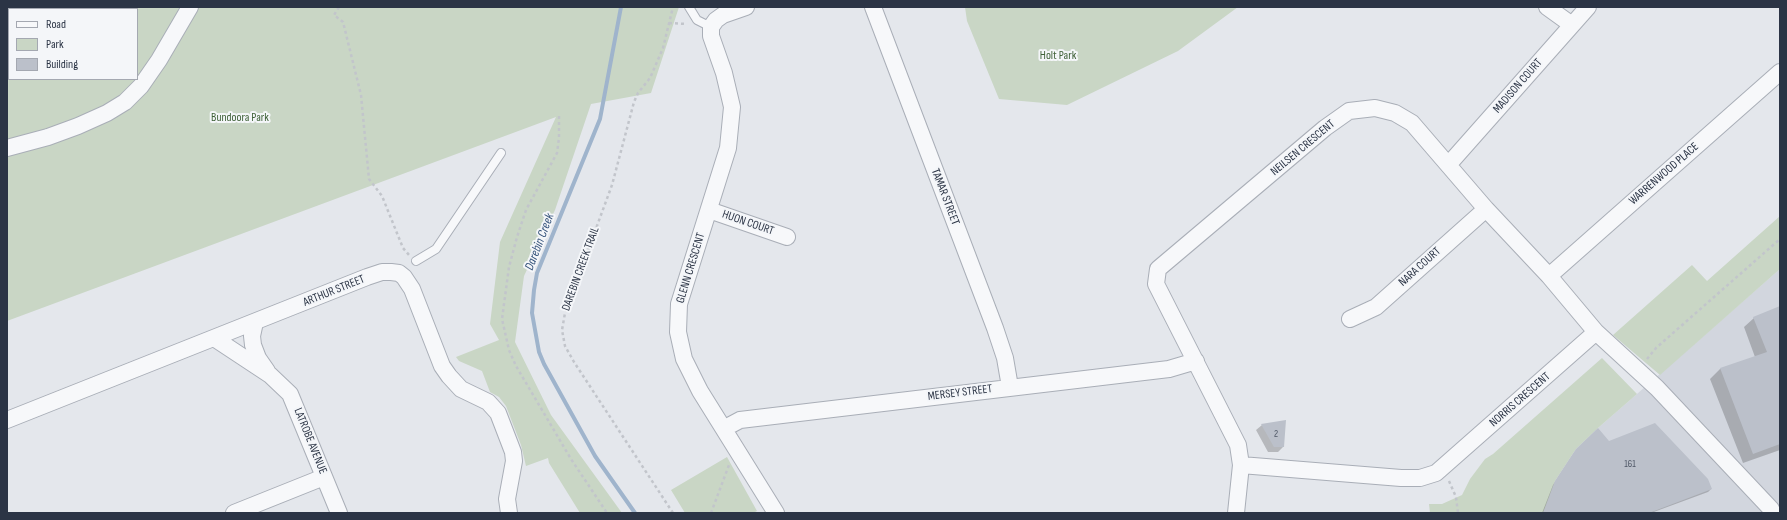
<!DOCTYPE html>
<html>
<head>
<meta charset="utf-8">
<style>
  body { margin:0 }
  #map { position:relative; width:1787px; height:520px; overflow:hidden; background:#e4e7ec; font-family:"Sofia Sans Condensed",sans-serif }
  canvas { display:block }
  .frame { position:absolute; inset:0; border:8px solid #2b3445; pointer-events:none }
  .legend { position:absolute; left:8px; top:8px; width:130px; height:72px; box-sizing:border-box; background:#f4f6f9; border:1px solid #a4a8b1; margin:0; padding:5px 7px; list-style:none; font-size:12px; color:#2b3445 }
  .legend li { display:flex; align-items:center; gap:8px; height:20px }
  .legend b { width:20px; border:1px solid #a4a8b1 }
</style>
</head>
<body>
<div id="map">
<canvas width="1787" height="520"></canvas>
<div class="frame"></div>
<ul class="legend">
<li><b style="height:5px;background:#f7f8fa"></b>Road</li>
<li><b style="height:11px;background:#c9d6c5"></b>Park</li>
<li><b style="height:11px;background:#bbc0ca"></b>Building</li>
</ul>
</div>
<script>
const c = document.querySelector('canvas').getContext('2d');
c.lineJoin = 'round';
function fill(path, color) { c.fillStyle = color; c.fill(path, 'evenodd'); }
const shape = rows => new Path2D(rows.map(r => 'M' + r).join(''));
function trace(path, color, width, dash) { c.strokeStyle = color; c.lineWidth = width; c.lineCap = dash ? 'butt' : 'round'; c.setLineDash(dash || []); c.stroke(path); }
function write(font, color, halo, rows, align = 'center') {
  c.font = font + ' "Sofia Sans Condensed",sans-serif'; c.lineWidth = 4; c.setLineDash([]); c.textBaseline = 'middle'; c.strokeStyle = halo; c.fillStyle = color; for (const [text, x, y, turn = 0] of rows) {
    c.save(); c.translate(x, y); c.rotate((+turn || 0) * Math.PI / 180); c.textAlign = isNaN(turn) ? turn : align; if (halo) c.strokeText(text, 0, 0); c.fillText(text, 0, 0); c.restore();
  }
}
const built = shape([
  [1780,269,1780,508,1766,513,1543,513,1555,481,1576,449,1598,428]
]);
const green = shape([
  [7,7,679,7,651,93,591,104,555,210,524,276,515,342,551,415,622,513,580,513,549,463,548,458,526,466,521,445,506,406,499,397,490,392,482,371,459,361,456,357,499,340,490,324,500,242,556,117,7,321],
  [9,9,137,9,137,79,9,79],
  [965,7,1238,7,1178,51,1067,105,999,99,967,21],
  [1780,216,1780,269,1660,375,1613,335,1692,265,1707,281],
  [1602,358,1637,394,1598,428,1576,449,1555,481,1543,513,1430,513,1429,504,1442,504,1462,495,1470,479,1485,459,1493,454],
  [727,457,757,511,753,513,685,513,671,490]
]);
const shadow = shape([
  [1780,308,1780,450,1743,463,1710,379,1720,369,1755,357,1744,327,1754,318],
  [1262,425,1283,447,1278,452,1268,452,1256,430],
  [1608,442,1711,489,1708,492,1651,513,1542,513,1553,485,1574,453]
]);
const stream = shape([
  [621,7,600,119,537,273,534,290,532,313,539,352,544,364,595,456,635,513]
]);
const building = shape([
  [1780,306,1780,444,1753,454,1720,368,1767,352,1753,317],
  [1286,420,1284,447,1274,447,1261,424],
  [1655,423,1708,479,1712,489,1649,513,1543,513,1555,481,1576,449,1598,428,1609,441]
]);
const path = shape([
  [339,7,334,15,343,22,361,95,369,179,382,196,403,248,409,255],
  [669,23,687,24],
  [559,116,559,138,557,153,526,210,517,237,509,267,502,319,509,350,516,366,571,459,607,513],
  [1647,359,1656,348,1780,239],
  [1449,481,1456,497,1458,513],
  [673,513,574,362,565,346,562,330,565,313,612,185,634,102,638,93,650,78,663,48,673,7],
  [711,513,729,465]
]);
const service = shape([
  [689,7,697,20,711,27],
  [416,261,436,249,501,153]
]);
const minor = shape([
  [746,7,723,15,716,20,711,27,711,36,724,73,732,107,728,148,679,304,678,332,684,359,700,391,776,513],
  [873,7,995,328,1005,358,1010,387],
  [1547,7,1572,25],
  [7,148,48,137,78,126,107,113,125,102,141,86,159,60,190,7],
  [1449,164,1588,7],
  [709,210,787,237],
  [1549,276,1780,72],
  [1350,319,1376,307,1486,209],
  [255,322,252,336,253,345,258,358,267,371],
  [214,338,270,375,290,394,339,513],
  [7,420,367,277,382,272,391,272,399,273,404,277,412,289,442,366,449,376,461,389,488,402,498,413,513,452,514,461,507,499,509,513],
  [725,428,740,420,1169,369,1196,361],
  [1241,465,1238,445,1156,284,1158,269,1325,128,1349,111,1375,108,1395,113,1412,123,1486,209,1549,276,1596,332],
  [234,513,324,477],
  [1236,513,1241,465,1401,478,1420,478,1436,473,1596,332,1657,388,1771,509,1773,513]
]);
const numberNames = [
  ["2",1276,434],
  ["161",1630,464]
];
const parkNames = [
  ["Holt Park",1058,56],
  ["Bundoora Park",240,118]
];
const streetNames = [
  ["MADISON COURT",1518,86,-49],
  ["NEILSEN CRESCENT",1303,148,-40],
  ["WARRENWOOD PLACE",1664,174,-41],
  ["TAMAR STREET",945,197,69],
  ["HUON COURT",748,223,19],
  ["NARA COURT",1420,267,-42],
  ["GLENN CRESCENT",691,268,-73],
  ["DAREBIN CREEK TRAIL",581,269,-70],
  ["ARTHUR STREET",334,291,-22],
  ["MERSEY STREET",960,393,-7],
  ["NORRIS CRESCENT",1520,400,-41],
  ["LATROBE AVENUE",310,441,68]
];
const waterNames = [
  ["Darebin Creek",540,242,-69]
];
fill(built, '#d2d6de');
fill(green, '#c9d6c5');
fill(shadow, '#0003');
trace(stream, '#9fb4cc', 4);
fill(building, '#bbc0ca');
trace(service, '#a9aeb7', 10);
trace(minor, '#a9aeb7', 18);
trace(path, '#c2c5cb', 2.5, [3, 3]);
trace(service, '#f7f8fa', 8);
trace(minor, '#f7f8fa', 16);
write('10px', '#4f5766', null, numberNames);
write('12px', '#3f6138', '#f4f6f9', parkNames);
write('12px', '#2b3445', '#f4f6f9', streetNames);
write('italic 13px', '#34527a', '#f4f6f9', waterNames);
</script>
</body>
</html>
